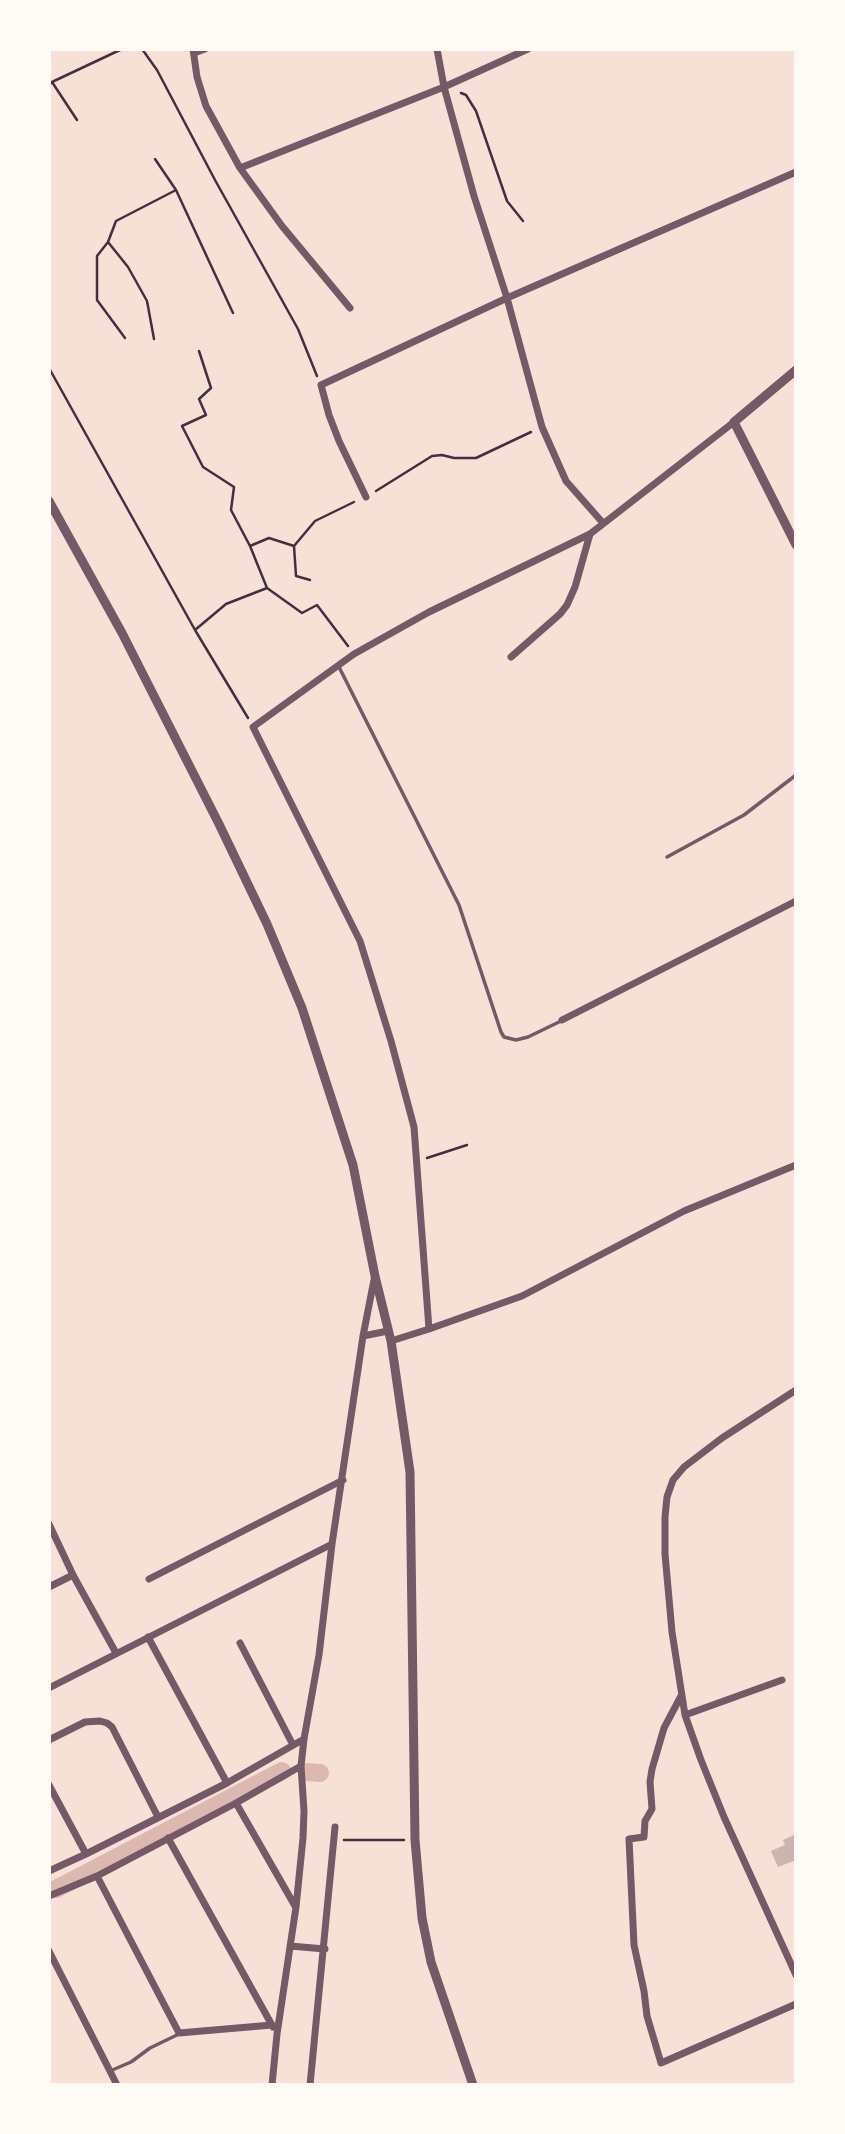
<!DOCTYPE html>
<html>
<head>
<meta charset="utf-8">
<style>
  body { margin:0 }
  #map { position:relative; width:845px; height:2134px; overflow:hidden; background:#f7e1d7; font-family:Georgia,serif }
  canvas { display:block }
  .frame { position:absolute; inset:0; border:51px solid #fffaf5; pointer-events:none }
</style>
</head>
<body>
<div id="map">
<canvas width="845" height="2134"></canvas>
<div class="frame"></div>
</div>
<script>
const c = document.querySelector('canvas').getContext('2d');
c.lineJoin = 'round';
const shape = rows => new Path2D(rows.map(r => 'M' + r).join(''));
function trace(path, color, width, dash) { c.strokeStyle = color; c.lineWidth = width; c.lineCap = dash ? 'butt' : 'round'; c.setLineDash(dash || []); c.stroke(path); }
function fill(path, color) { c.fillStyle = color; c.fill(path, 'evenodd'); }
const canal = shape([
  [307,1772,320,1773],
  [56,1889,282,1771]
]);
const building = shape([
  [796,1834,796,1860,778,1867,771,1851,785,1845,783,1840]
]);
const path = shape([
  [142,49,157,70,215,180,298,329,317,376],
  [52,82,77,120],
  [49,85,52,82,122,49],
  [461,93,466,95,476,111,507,201,523,221],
  [155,159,176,190,233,313],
  [108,242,128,267,147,301,154,339],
  [125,338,97,300,97,256,108,242,116,221,176,190],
  [199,351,211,388,199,399,206,415,182,426,203,467,234,487,231,510,250,546,267,588,302,613,317,605,348,646],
  [49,368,195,630,248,718],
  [376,491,432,456,442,455,454,458,476,458,531,432],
  [250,546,269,538,294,546,315,521,354,502],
  [294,546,296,576,310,580],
  [195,630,226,604,267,588],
  [427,1158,467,1145],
  [344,1840,404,1840]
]);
const service = shape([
  [339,667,459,905,501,1032,504,1037,516,1040,528,1037,561,1021],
  [667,857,744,815,796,775],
  [110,2071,131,2062,150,2048,179,2034]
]);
const minor = shape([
  [193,49,197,77,206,106,240,168,282,226,350,308],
  [437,49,444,87,474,196,507,298,542,427,566,481,603,523],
  [194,53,205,49],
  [240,168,444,87,528,49],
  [366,497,339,441,329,415,321,385,507,298,796,172],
  [511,657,560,614,567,605,575,587,590,534],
  [562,1020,796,901],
  [429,1329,414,1127,391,1041,360,941,253,727,354,654,429,612,590,534,734,422],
  [363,1336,388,1331],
  [391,1341,429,1329,522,1296,684,1211,796,1165],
  [796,1390,722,1438,684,1467,673,1480,667,1497,665,1517,665,1554,672,1632,685,1715,701,1760,724,1817,796,1975],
  [49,1524,73,1575,116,1653],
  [149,1579,343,1480],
  [49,1587,73,1575],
  [148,1637,227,1783],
  [240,1643,293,1745],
  [49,1688,332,1544],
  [681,1696,664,1728,652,1769,650,1782,652,1809,645,1821,644,1837,629,1839,634,1945,644,1991,647,2016,661,2063,796,2004],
  [685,1715,782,1680],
  [49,1740,85,1722,100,1721,107,1723,112,1727,158,1817],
  [49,1785,86,1854],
  [236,1803,295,1906],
  [168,1838,273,2027],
  [49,1871,86,1854,227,1783,304,1739],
  [97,1876,179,2033,272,2025],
  [49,1896,97,1876,236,1803,301,1766],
  [290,1946,325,1949],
  [49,1951,117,2085],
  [272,2085,277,2034,296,1907,303,1838,304,1811,301,1766,304,1739,319,1655,332,1544,363,1336,374,1280],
  [310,2085,335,1827]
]);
const tertiary = shape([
  [796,370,734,422,796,545],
  [49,501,122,633,219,824,267,924,302,1008,353,1165,375,1276,391,1341,410,1472,415,1840,422,1918,431,1962,473,2085]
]);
trace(canal, '#dcb8b0', 18);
fill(building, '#ccb4b1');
trace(path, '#4a2c40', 2.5);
trace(service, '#755966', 3.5);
trace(minor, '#755966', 7);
trace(tertiary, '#755966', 9);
</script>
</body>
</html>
